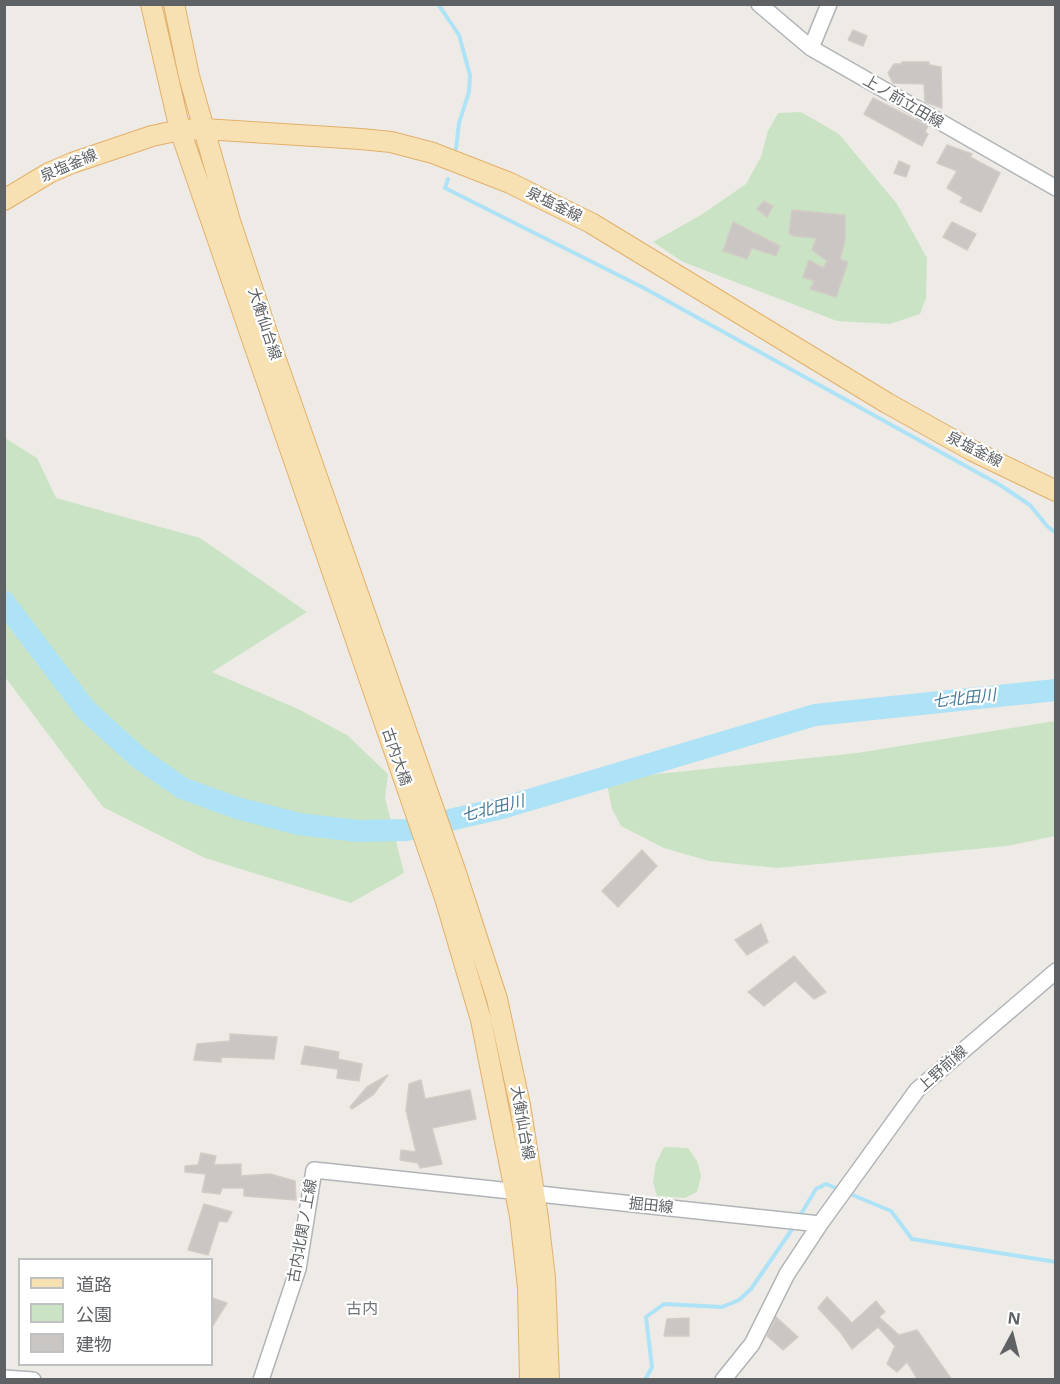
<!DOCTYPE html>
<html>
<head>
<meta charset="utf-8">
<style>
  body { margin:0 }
  #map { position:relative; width:1060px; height:1384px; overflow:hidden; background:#eeebe6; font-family:"Noto Sans","Noto Sans JP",sans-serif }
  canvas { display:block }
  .frame { position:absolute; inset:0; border:6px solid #5e6265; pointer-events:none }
  .legend { position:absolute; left:18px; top:1258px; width:195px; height:108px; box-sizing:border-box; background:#fff; border:2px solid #bfc0c1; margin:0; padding:8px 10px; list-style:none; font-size:18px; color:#5e6265 }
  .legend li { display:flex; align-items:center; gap:12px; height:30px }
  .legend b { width:30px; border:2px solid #bfc0c1 }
  .north { position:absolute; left:982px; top:1306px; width:60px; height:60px; -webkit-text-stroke:4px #fff; paint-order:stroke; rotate:7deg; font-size:16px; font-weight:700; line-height:24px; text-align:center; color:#5e6265 }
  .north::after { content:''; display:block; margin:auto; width:21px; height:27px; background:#5e6265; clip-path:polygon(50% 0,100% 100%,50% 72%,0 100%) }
</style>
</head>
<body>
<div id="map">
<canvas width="1060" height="1384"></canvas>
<div class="frame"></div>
<ul class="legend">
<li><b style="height:8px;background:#f7e1b3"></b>道路</li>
<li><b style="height:16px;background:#cae3c5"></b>公園</li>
<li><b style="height:16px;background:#cac6c3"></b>建物</li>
</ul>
<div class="north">N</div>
</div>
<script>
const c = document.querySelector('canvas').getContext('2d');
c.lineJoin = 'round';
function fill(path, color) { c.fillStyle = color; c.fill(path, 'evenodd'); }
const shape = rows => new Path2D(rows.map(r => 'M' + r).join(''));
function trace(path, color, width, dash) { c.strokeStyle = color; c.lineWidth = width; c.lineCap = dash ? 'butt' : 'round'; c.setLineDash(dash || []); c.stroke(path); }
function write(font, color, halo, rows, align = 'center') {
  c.font = font + ' "Noto Sans","Noto Sans JP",sans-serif'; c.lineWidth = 4.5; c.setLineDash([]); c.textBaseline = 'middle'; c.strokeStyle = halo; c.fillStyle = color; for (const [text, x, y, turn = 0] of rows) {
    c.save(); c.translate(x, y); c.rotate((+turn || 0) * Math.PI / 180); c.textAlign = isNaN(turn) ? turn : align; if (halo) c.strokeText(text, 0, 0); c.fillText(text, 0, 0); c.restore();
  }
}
const green = shape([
  [801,112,839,134,897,204,927,258,926,298,920,314,890,324,837,321,683,262,653,242,701,215,746,184,761,157,768,131,778,113],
  [5,438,37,458,56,498,200,538,307,612,212,672,298,709,347,735,388,774,385,798,404,873,351,903,205,858,103,807,5,677],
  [1055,721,1055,836,1007,846,777,868,709,861,664,848,621,826,612,809,607,784,610,779,857,753],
  [664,1147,688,1148,697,1161,701,1176,697,1192,685,1198,657,1196,653,1182,656,1163]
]);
const stream = shape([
  [438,4,459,35,470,75,469,92,459,123,456,149],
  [448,179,445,188,644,288,1000,485,1030,505,1047,526,1056,533],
  [848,1193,891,1211,912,1239,1056,1262],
  [798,1219,816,1189,826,1184,841,1190],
  [645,1380,652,1367,646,1317,664,1304,722,1307,739,1300,751,1289,795,1225]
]);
const river = shape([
  [4,602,86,710,139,758,182,788,237,808,299,824,358,831,406,830,502,808,815,715,1056,690]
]);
const building = shape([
  [853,30,867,36,863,46,848,40,853,30],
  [902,62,929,62,929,65,941,67,942,108,925,102,924,84,893,83,888,73,894,64,902,64,902,62],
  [873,98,928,126,925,132,928,134,922,146,864,114,873,98],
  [947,145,972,154,970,157,1000,173,981,212,960,202,963,197,947,188,957,171,937,163,947,145],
  [899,161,910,166,906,177,894,173,899,161],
  [764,201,773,206,767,217,757,209,764,201],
  [792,210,845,215,845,241,840,259,848,262,836,297,810,289,814,281,803,277,809,260,823,268,827,261,812,250,816,238,793,236,789,233,792,210],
  [733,222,780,246,776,256,752,248,747,259,723,251,733,222],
  [952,222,976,234,967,250,943,237,952,222],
  [642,850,657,866,618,907,602,891,642,850],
  [761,924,768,942,747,955,735,940,761,924],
  [794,956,826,992,814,999,795,981,764,1006,748,992,794,956],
  [230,1034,277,1037,274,1059,221,1057,221,1062,194,1060,197,1044,230,1041,230,1034],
  [305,1046,339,1052,338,1059,362,1064,359,1081,337,1078,338,1069,301,1064,305,1046],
  [388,1075,373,1095,352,1109,350,1107,367,1087,388,1075],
  [421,1080,425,1099,470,1090,476,1119,432,1128,442,1164,420,1168,418,1163,400,1160,401,1150,416,1152,406,1110,409,1084,421,1080],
  [201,1153,216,1156,214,1165,241,1164,241,1176,270,1174,295,1181,296,1200,244,1196,244,1188,222,1188,220,1194,202,1192,206,1174,185,1172,185,1166,198,1165,201,1153],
  [204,1204,232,1212,227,1222,219,1221,208,1255,188,1250,204,1204],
  [827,1297,852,1323,876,1301,885,1312,879,1317,899,1335,917,1330,952,1380,918,1380,907,1362,897,1372,887,1364,895,1346,878,1327,852,1349,841,1333,818,1308,827,1297],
  [212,1298,227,1303,212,1327,212,1298],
  [776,1317,798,1337,783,1350,767,1336,776,1317],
  [689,1318,689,1336,664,1336,667,1319,689,1318]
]);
const minor = shape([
  [759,4,811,48,1056,188],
  [811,48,829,4],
  [4,1378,33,1380],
  [261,1380,298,1269,314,1170,820,1224],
  [723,1380,752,1344,787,1274,820,1224,917,1090,1056,971]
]);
const major = shape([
  [151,4,180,130,445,898,481,1020,520,1216,528,1288,530,1380],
  [174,4,189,76,230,221,276,360,456,873,497,999,520,1105,538,1218,545,1278,549,1380],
  [4,200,49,173,72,163,152,136,180,130,204,129,361,139,391,142,433,153,510,183,591,223,887,403,973,451,1056,491]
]);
const streetNames = [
  ["上ノ前立田線",903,102,30],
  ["泉塩釜線",69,166,-23],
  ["泉塩釜線",554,205,26],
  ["大衡仙台線",264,324,72],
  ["泉塩釜線",974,450,27],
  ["古内大橋",396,757,71],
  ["上野前線",943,1069,-42],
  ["大衡仙台線",522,1123,80],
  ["掘田線",651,1206,6],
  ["古内北関ノ上線",303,1231,-80]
];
const waterNames = [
  ["七北田川",964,699,-6],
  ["七北田川",493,809,-14]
];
const neighbourhoodNames = [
  ["古内",362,1309]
];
fill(green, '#cae3c5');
trace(stream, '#aee2f6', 4);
trace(river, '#aee2f6', 22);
fill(building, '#cac6c3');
trace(building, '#d3ccc5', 1.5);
trace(minor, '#b1b4b7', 18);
trace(major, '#e3af6a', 22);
trace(minor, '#fff', 15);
trace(major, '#f7e1b3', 20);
write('15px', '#5e6265', '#fff', streetNames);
write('italic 16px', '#467a97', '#fff', waterNames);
write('16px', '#6f7477', '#fff', neighbourhoodNames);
</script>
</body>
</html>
